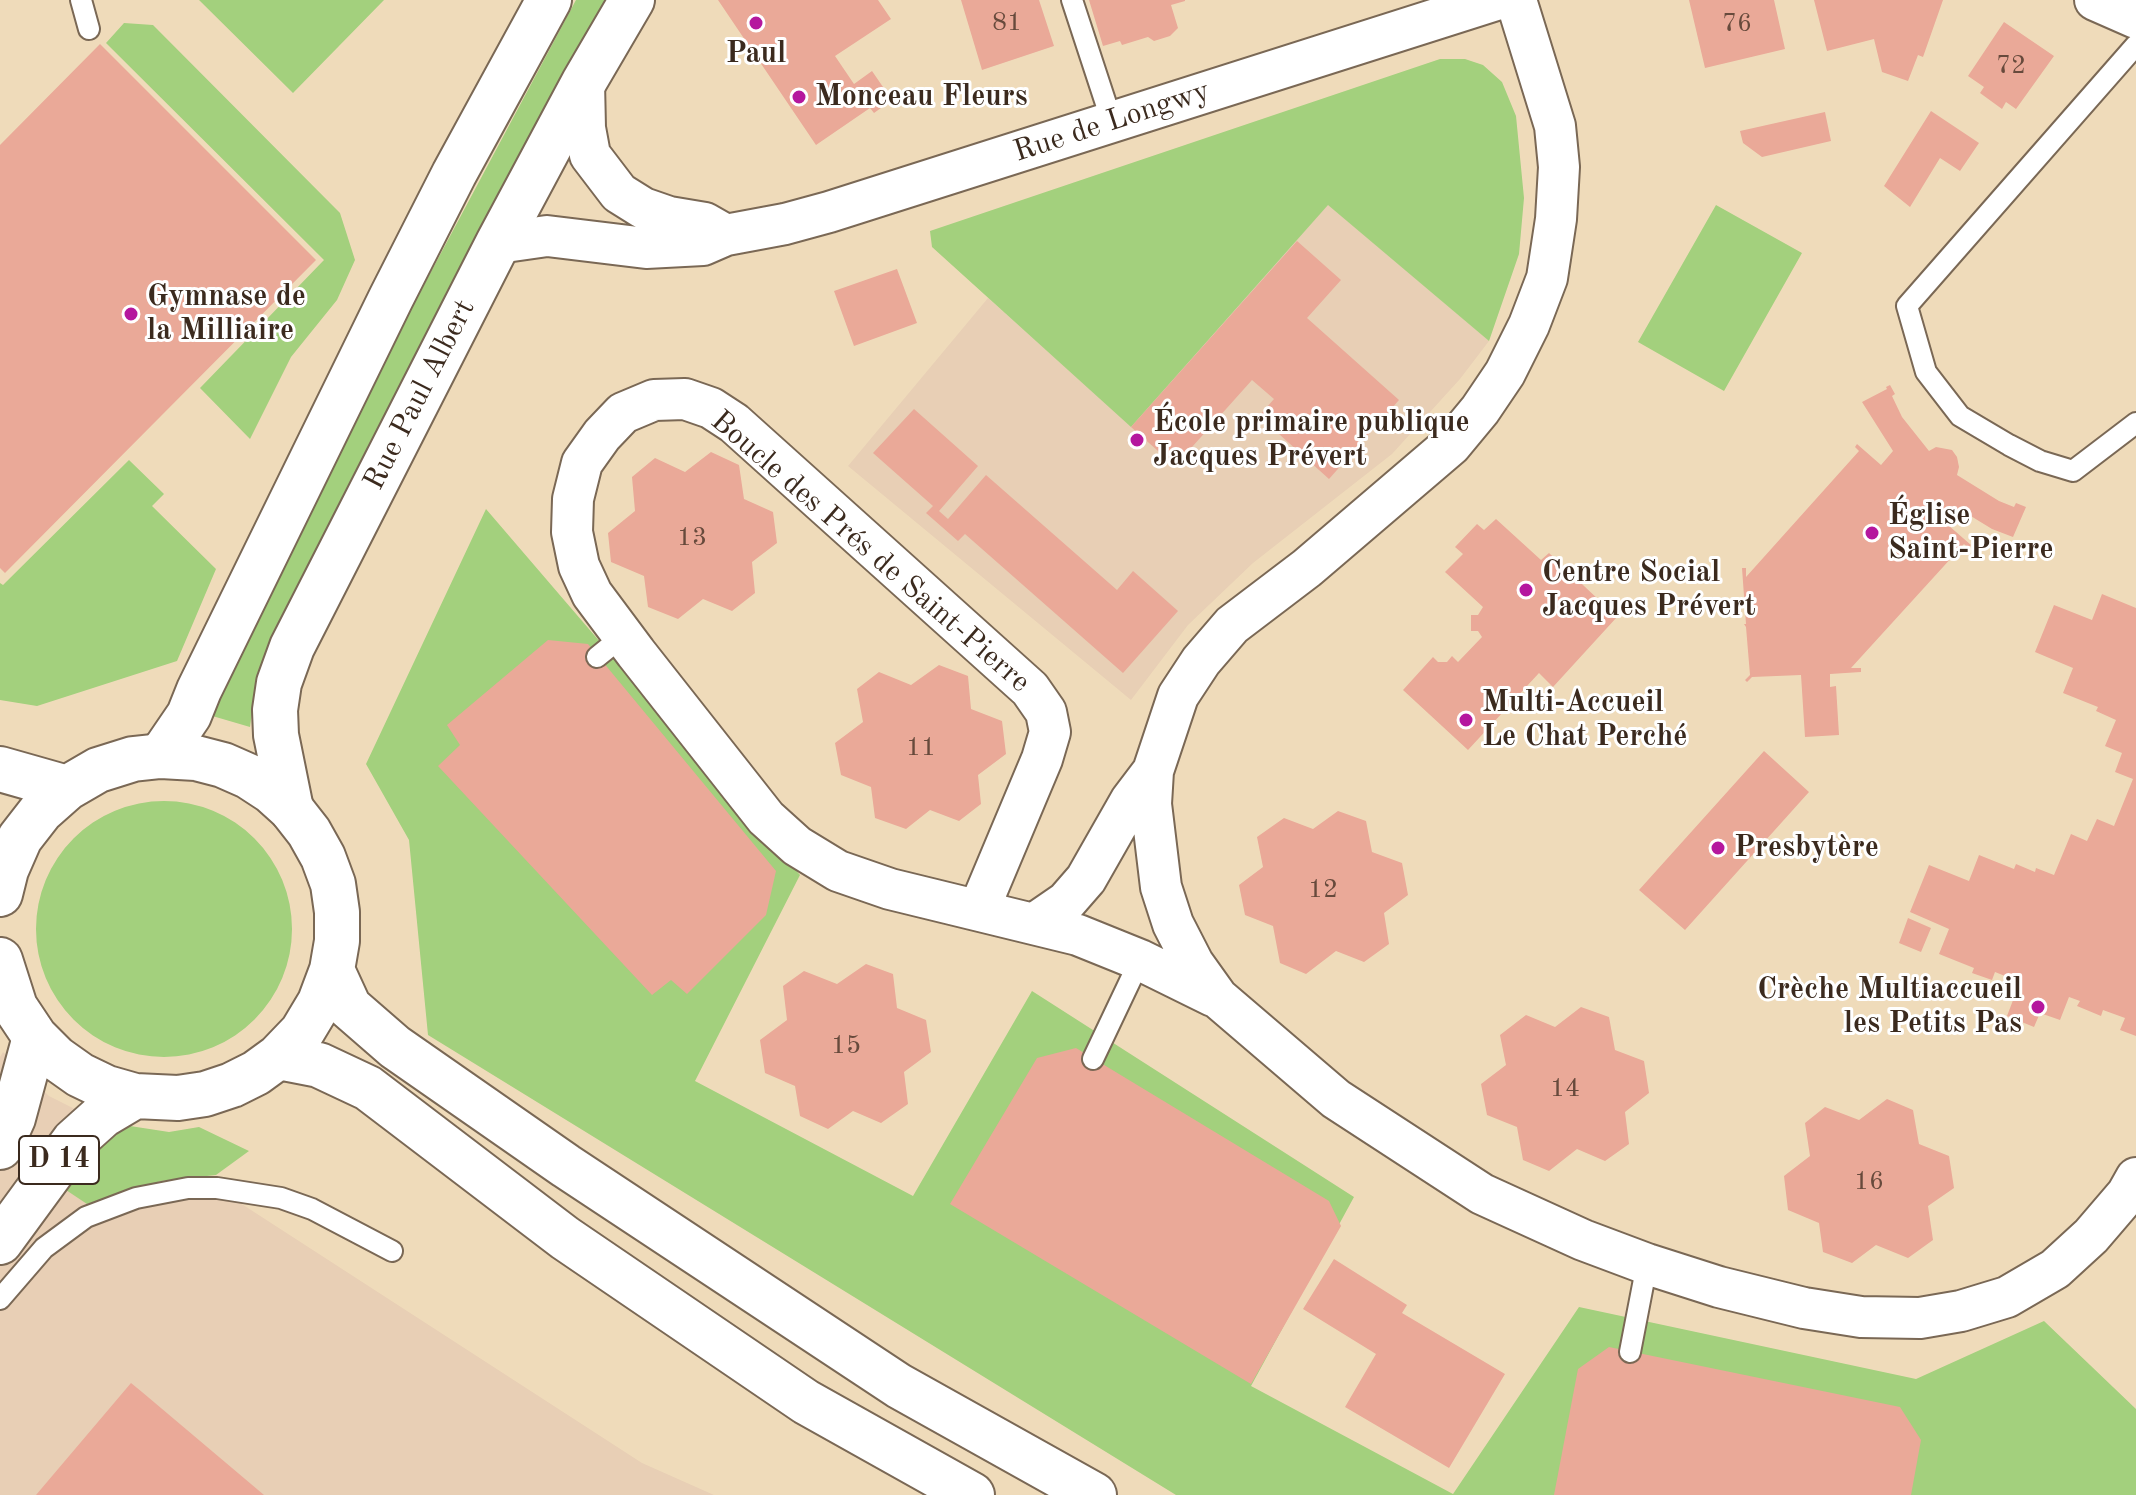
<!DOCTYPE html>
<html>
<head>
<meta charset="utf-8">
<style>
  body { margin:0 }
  canvas { display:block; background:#efdbba }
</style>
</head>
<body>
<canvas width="2136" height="1495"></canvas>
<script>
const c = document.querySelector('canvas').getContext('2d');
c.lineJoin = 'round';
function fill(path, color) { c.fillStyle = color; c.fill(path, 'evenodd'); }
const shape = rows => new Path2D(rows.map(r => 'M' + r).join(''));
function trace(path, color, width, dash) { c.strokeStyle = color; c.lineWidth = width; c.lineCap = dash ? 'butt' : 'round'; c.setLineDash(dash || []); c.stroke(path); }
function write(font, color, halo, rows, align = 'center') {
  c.font = font + ' "Old Standard TT",serif'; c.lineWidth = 6; c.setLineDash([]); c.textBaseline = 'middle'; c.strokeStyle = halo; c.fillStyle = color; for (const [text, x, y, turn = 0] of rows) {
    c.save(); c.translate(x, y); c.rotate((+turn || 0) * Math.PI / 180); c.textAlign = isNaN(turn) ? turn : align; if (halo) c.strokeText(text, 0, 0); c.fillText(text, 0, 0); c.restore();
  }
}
const built = shape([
  [1328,204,1489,341,1460,379,1392,454,1253,563,1188,625,1131,700,848,466,988,298,1131,426],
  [3,1052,49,1096,166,1155,642,1463,714,1495,0,1495,0,1057]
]);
const green = shape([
  [199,0,384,0,293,93],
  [576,0,607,0,469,255,281,617,257,677,250,727,209,715,301,533,349,434,361,403],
  [124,23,153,25,340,213,355,260,337,300,291,357,250,439,200,388,324,260,106,43],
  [1440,59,1465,59,1483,65,1502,82,1516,116,1524,198,1519,254,1489,341,1328,205,1131,427,932,247,930,231],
  [1716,205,1802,253,1724,391,1638,342],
  [129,460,164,494,152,506,216,569,177,661,37,706,0,700,0,583,3,585],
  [486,509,800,875,695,1081,913,1196,1032,991,1354,1197,1251,1386,1453,1494,1579,1307,1916,1379,2044,1321,2136,1409,2136,1495,1176,1495,428,1035,409,840,366,764],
  '36 929a128 128 0 1 1 256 0a128 128 0 1 1-256 0Z',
  [130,1126,169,1132,199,1127,249,1151,216,1175,161,1181,87,1204,63,1188,94,1148]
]);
const building = shape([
  [718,0,878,0,891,19,835,56,854,84,872,71,892,100,874,113,870,108,816,145],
  [961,0,1039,0,1054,46,982,70],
  [1089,0,1185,0,1185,1,1171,5,1178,28,1170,36,1154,41,1148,37,1122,45,1120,41,1103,46],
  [1689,0,1774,0,1785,49,1705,68],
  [1814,0,1943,0,1923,57,1918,55,1908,81,1882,72,1874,39,1827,51],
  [2004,22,2054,56,2016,109,2006,102,2002,109,1980,93,1984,87,1968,76],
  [100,44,316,260,5,573,0,568,0,145],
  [1931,111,1979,143,1960,171,1940,158,1910,207,1884,186],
  [1825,112,1831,141,1762,157,1743,143,1740,131],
  [1297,241,1341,280,1307,318,1399,400,1329,479,1259,416,1274,399,1252,380,1175,466,1131,427],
  [897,269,917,323,854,346,834,291],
  [1890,385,1895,394,1892,396,1902,417,1929,451,1936,447,1952,450,1957,457,1959,467,1957,475,1999,501,2014,507,2016,503,2026,507,2013,537,1992,529,1961,510,1948,525,1971,545,1968,548,1964,544,1851,668,1861,668,1861,672,1830,674,1830,687,1836,686,1839,735,1805,737,1801,675,1752,677,1747,682,1745,680,1750,675,1746,627,1744,624,1746,624,1742,568,1746,568,1746,577,1859,451,1855,447,1857,444,1881,465,1893,451,1862,402,1887,389,1886,387],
  [914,409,978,466,939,511,948,519,986,475,1117,590,1133,571,1178,611,1123,673,965,534,958,541,926,513,933,506,873,453],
  [711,452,739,465,744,499,773,512,777,543,752,562,755,593,732,611,703,599,678,619,648,607,644,576,611,562,608,533,635,511,632,477,655,458,685,472],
  [1496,519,1541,560,1549,553,1617,617,1553,687,1539,673,1468,750,1403,690,1433,657,1438,662,1447,662,1452,656,1458,662,1482,637,1478,631,1471,631,1471,615,1478,615,1483,607,1445,572,1463,554,1455,547,1477,524,1484,530],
  [2102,594,2136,608,2136,1036,2120,1030,2125,1018,2103,1010,2101,1016,2077,1006,2080,1001,2069,997,2060,1020,2040,1013,2034,1027,2007,1016,2020,982,1995,972,1992,980,1972,973,1974,968,1939,954,1949,929,1910,912,1929,865,1969,881,1979,855,2014,869,2016,864,2035,872,2036,868,2054,875,2071,834,2087,841,2097,819,2114,826,2133,779,2115,772,2122,753,2105,746,2116,720,2096,711,2098,707,2063,693,2073,668,2035,652,2054,605,2092,620],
  [548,640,588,644,776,871,766,915,687,994,671,980,652,995,438,766,460,745,447,725],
  [939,665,968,676,971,709,1002,721,1006,754,978,775,981,804,959,821,930,810,906,829,875,818,871,787,841,775,835,743,863,722,857,689,879,672,911,685],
  [1764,751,1809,792,1685,930,1639,890],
  [1338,811,1366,821,1372,852,1402,863,1408,895,1384,913,1389,944,1364,962,1336,951,1306,974,1280,963,1273,926,1245,915,1239,885,1263,867,1257,837,1284,818,1313,829],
  [1908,918,1931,928,1921,952,1899,943],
  [866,964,893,974,897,1008,926,1020,931,1052,904,1072,908,1104,881,1123,853,1111,828,1129,800,1116,795,1086,765,1073,760,1040,787,1020,783,986,804,971,837,984],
  [1581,1007,1609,1017,1615,1050,1644,1061,1649,1093,1625,1112,1629,1144,1605,1161,1577,1149,1549,1171,1523,1160,1517,1127,1487,1115,1481,1084,1506,1065,1500,1035,1526,1015,1555,1027],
  [1076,1048,1329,1201,1341,1226,1251,1384,950,1204,1037,1058],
  [1887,1099,1913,1110,1919,1144,1949,1156,1954,1188,1928,1206,1933,1240,1908,1258,1876,1245,1852,1263,1823,1252,1819,1223,1788,1210,1784,1176,1810,1156,1805,1123,1825,1107,1859,1120],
  [1334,1259,1407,1305,1402,1313,1505,1374,1449,1468,1345,1407,1376,1354,1303,1309],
  [1609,1347,1900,1407,1921,1440,1911,1495,1554,1495,1578,1369],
  [131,1383,142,1392,264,1495,36,1495]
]);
const lane = shape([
  [81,0,89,29],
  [1072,0,1112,122],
  [2136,45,1907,306,1926,372,1960,416,2009,445,2040,461,2073,471,2136,423],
  [597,657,623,636],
  [1093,1059,1140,960],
  [0,1299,44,1248,86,1217,136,1198,188,1188,217,1188,281,1198,312,1209,392,1251],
  [1630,1352,1647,1264]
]);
const street = shape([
  [1516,0,1555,126,1559,167,1556,219,1547,278,1529,325,1505,373,1480,410,1451,445,1307,568,1232,625,1201,661,1178,696,1153,771,1151,804,1161,887,1173,924,1193,963,1218,998,1336,1099,1482,1194,1583,1240,1647,1264,1719,1287,1804,1308,1861,1317,1920,1318,1961,1311,2007,1297,2055,1269,2091,1236,2127,1194,2136,1178],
  [2095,0,2136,18],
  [584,82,585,128,590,155,619,193,643,208,669,217,705,223,726,235],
  [498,243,547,236,646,248,703,245,726,235,785,224,829,212,1496,0],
  [979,909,1042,759,1050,732,1046,712,1030,689,734,423,711,408,685,399,654,400,623,413,602,435,582,463,573,499,572,532,579,566,592,594,636,653,766,818,797,846,838,871,890,889,1078,935,1140,960,1213,996],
  [1034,924,1066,902,1086,879,1131,800,1153,771]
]);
const secondary = shape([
  [161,756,189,715,199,690,391,298,454,174,549,0],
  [291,809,276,735,275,710,279,683,292,647,498,243,584,82,632,0]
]);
const primary = shape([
  [0,769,67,788],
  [0,894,6,870,20,838,41,811,67,788,98,770,133,759,161,756,196,758,223,765,248,776,271,791,291,809,309,832,323,857,333,884,337,912,337,941,332,970,320,1002,302,1032,278,1057,256,1073,232,1085,205,1094,178,1098,135,1096,107,1088,80,1075,56,1058,35,1037,15,1007,0,960],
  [332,970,349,1007,395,1047,566,1166,899,1386,1094,1495],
  [278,1057,319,1065,368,1088,565,1238,806,1402,972,1495],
  [0,1147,13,1118,35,1037],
  [0,1242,74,1141,103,1115,135,1096]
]);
const markers = [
  [756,23,8,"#b5179e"],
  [799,97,8,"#b5179e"],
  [131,314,8,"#b5179e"],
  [1137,440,8,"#b5179e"],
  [1872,533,8,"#b5179e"],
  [1526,590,8,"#b5179e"],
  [1466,720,8,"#b5179e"],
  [1718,848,8,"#b5179e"],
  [2038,1007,8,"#b5179e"]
];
const numberNames = [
  ["81",1007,23],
  ["76",1737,24],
  ["72",2011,66],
  ["13",692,538],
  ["11",921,748],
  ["12",1323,890],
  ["15",846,1046],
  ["14",1565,1089],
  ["16",1869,1182]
];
const shields = [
  [59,1160,80]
];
const shieldNames = [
  ["D 14",59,1160]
];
const poiNames = [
  ["Paul",756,54,"center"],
  ["Monceau Fleurs",815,97],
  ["Gymnase de",147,297],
  ["la Milliaire",147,331],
  ["École primaire publique",1153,423],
  ["Jacques Prévert",1153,457],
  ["Église",1888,516],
  ["Saint-Pierre",1888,550],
  ["Centre Social",1542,573],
  ["Jacques Prévert",1542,607],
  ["Multi-Accueil",1482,703],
  ["Le Chat Perché",1482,737],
  ["Presbytère",1734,848],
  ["Crèche Multiaccueil",2022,990,"right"],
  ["les Petits Pas",2022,1024,"right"]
];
const streetNames = [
  ["Rue de Longwy",1112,122,-18],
  ["Rue Paul Albert",420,395,-63],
  ["Boucle des Prés de Saint-Pierre",870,552,41]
];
fill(built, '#e8cfb5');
fill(green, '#a3d07d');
fill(building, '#eaa998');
trace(lane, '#7a6855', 24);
trace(street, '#7a6855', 44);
trace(secondary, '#7a6855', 48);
trace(primary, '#7a6855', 48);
trace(lane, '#fff', 20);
trace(street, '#fff', 40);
trace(secondary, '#fff', 44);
trace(primary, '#fff', 44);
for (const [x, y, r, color] of markers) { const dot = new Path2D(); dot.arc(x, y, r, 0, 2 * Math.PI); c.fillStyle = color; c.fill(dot); trace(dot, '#fff', 3); }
write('26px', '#674a3c', null, numberNames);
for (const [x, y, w] of shields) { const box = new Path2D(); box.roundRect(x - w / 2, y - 24, w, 48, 6); c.fillStyle = '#fff'; c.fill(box); trace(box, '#3b2a1e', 2); }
write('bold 28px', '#3b2a1e', null, shieldNames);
write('bold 30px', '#3b2a1e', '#fff', poiNames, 'left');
write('30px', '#3b2a1e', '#fff', streetNames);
</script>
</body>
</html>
